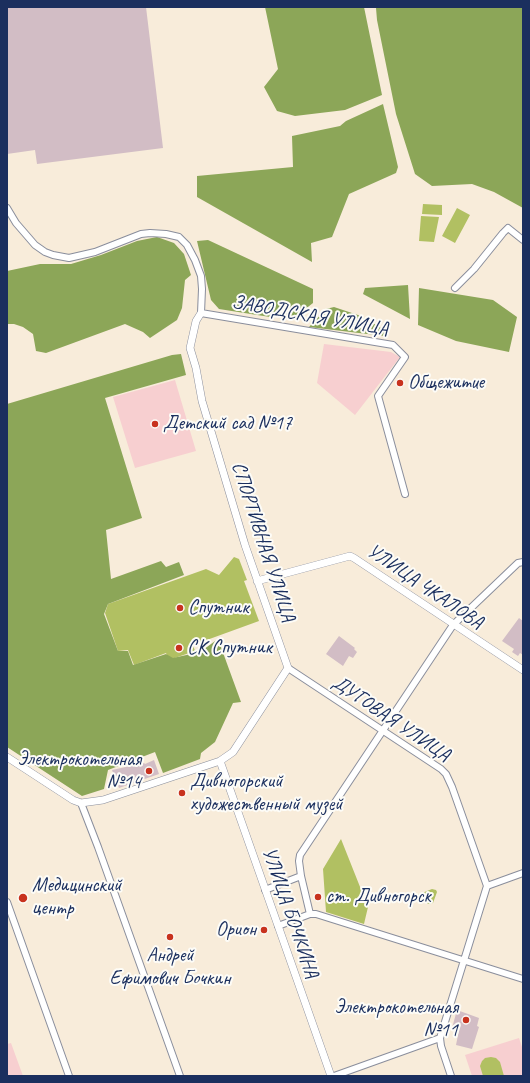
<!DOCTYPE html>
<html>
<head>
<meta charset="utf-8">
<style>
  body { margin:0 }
  #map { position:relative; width:530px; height:1083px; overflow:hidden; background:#f8ecda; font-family:Caveat,sans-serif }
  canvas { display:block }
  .frame { position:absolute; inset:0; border:8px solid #1b2f5e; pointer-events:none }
</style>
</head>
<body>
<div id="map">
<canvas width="530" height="1083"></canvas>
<div class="frame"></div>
</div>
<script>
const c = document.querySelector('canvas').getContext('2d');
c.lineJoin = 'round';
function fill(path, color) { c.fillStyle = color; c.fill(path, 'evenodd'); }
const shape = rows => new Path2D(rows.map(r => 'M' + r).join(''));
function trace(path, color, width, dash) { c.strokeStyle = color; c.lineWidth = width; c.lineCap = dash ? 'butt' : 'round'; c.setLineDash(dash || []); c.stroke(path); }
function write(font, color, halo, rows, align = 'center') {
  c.font = font + ' Caveat,sans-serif'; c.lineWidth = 4; c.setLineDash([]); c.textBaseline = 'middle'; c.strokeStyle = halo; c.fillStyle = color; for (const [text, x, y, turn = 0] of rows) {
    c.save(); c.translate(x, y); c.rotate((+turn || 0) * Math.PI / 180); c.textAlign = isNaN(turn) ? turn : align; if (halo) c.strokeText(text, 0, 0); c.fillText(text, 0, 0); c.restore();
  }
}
const built = shape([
  [324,344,391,352,400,357,355,415,317,383],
  [175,380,196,451,135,468,113,397],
  [519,1038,523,1050,523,1076,472,1076,465,1055],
  [11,1043,23,1076,7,1076,7,1044]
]);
const industrial = shape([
  [7,7,146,7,163,148,37,164,35,150,7,154],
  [519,618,523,621,523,655,520,653,518,656,512,652,514,649,502,641],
  [339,636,355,648,354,649,357,652,353,658,349,656,343,666,326,654],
  [154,760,159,774,119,788,112,770,144,763,145,764],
  [457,1010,479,1018,477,1026,479,1027,472,1049,456,1045,459,1030,452,1028]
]);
const green = shape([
  [423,204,442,205,442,215,422,214],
  [457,208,470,215,455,243,442,236],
  [421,216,439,217,434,242,419,241],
  [234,557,239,559,247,580,244,581,259,621,193,645,195,651,169,660,166,653,134,665,128,650,118,651,105,613,108,604,206,569,219,575],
  [341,839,368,907,364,924,326,912,323,869],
  [432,889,436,890,437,892,433,903,429,904,417,899,417,895],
  [491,1057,496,1058,500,1062,504,1076,483,1076,480,1066,482,1061,485,1058]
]);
const forest = shape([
  [265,7,364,7,382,95,345,110,295,116,277,111,264,87,278,69],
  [379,7,523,7,523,208,494,192,472,184,432,186,415,174,396,114,377,20,376,8],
  [383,104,398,167,396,173,349,194,332,237,311,243,312,262,197,197,197,176,293,167,292,136,340,126,346,121],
  [157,237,174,243,184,254,191,275,185,280,182,308,177,320,150,338,143,332,125,324,46,353,36,351,33,334,23,327,14,324,7,324,7,271,40,264,71,264,101,255,137,241],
  [208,240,313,289,313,303,295,317,278,316,270,317,219,309,211,300,197,241],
  [408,285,410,319,363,294,365,288],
  [419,288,493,300,517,317,509,352,456,341,418,325],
  [334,307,361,316,388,332,384,336,309,327,326,309],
  [181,354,186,375,105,398,142,518,106,530,111,579,161,561,166,567,179,562,184,575,108,604,104,614,118,651,128,651,133,665,166,654,173,658,200,652,218,639,241,702,233,703,215,742,201,753,200,759,163,773,155,752,108,770,104,789,82,796,7,747,7,404,172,355]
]);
const minor = shape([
  [7,208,16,223,35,245,45,252,53,255,69,258,95,252,141,234,150,233,166,234,179,237,187,245,195,260,201,276,202,289,201,313,393,345,405,357,378,396,405,494],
  [455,288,474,269,503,233,508,228,523,240],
  [288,668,441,769,446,774,452,787,487,886,440,1038,441,1046,451,1076],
  [81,803,98,847,180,1076],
  [487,886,523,873],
  [265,890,301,876],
  [7,902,69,1076],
  [310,914,301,876,299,861,300,855,453,625,518,563,523,562],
  [278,926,310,914,316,914,523,979],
  [334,1076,440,1038]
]);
const major = shape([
  [257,581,350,556,354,558,523,670],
  [7,757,73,800,81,803,103,800,220,761,233,752,288,668,245,545,202,401,196,368,190,348,196,321,201,313],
  [220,761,331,1076]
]);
const markers = [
  [400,383,4,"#c8321e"],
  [155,424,4,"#c8321e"],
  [180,608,4,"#c8321e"],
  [179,648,4,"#c8321e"],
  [149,771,4,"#c8321e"],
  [182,793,4,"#c8321e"],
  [318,897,4,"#c8321e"],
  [23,898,5,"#c8321e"],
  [264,930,4,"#c8321e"],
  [170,937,4,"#c8321e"],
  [466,1020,4,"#c8321e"]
];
const streetNames = [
  ["ЗАВОДСКАЯ УЛИЦА",310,316,10],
  ["СПОРТИВНАЯ УЛИЦА",263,542,72],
  ["УЛИЦА ЧКАЛОВА",425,587,34],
  ["ДУГОВАЯ УЛИЦА",391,719,34],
  ["УЛИЦА БОЧКИНА",290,913,71]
];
const poiNames = [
  ["Общежитие",408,383],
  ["Детский сад №17",163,424],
  ["Спутник",188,608],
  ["СК Спутник",187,648],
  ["Электрокотельная",141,760,"right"],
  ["№14",141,783,"right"],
  ["Дивногорский",190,782],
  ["художественный музей",190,805],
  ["Медицинский",32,886],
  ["центр",32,909],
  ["ст. Дивногорск",326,897],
  ["Орион",256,930,"right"],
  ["Андрей",170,956,"center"],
  ["Ефимович Бочкин",170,979,"center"],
  ["Электрокотельная",458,1008,"right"],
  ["№11",458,1031,"right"]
];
fill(built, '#f7cfd0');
fill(industrial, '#d2bdc5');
fill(green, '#b1c062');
fill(forest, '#8ca658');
trace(minor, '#8a8e9c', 8);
trace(major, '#8a8e9c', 8);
trace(minor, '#fff', 6);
trace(major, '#fff', 7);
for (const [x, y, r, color] of markers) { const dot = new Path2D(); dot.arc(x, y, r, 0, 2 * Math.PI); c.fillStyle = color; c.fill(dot); trace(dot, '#fdfcf7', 1.5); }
write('20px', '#1b2f5e', '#fdfcf7', streetNames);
write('20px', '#1b2f5e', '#fdfcf7', poiNames, 'left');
</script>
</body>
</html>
